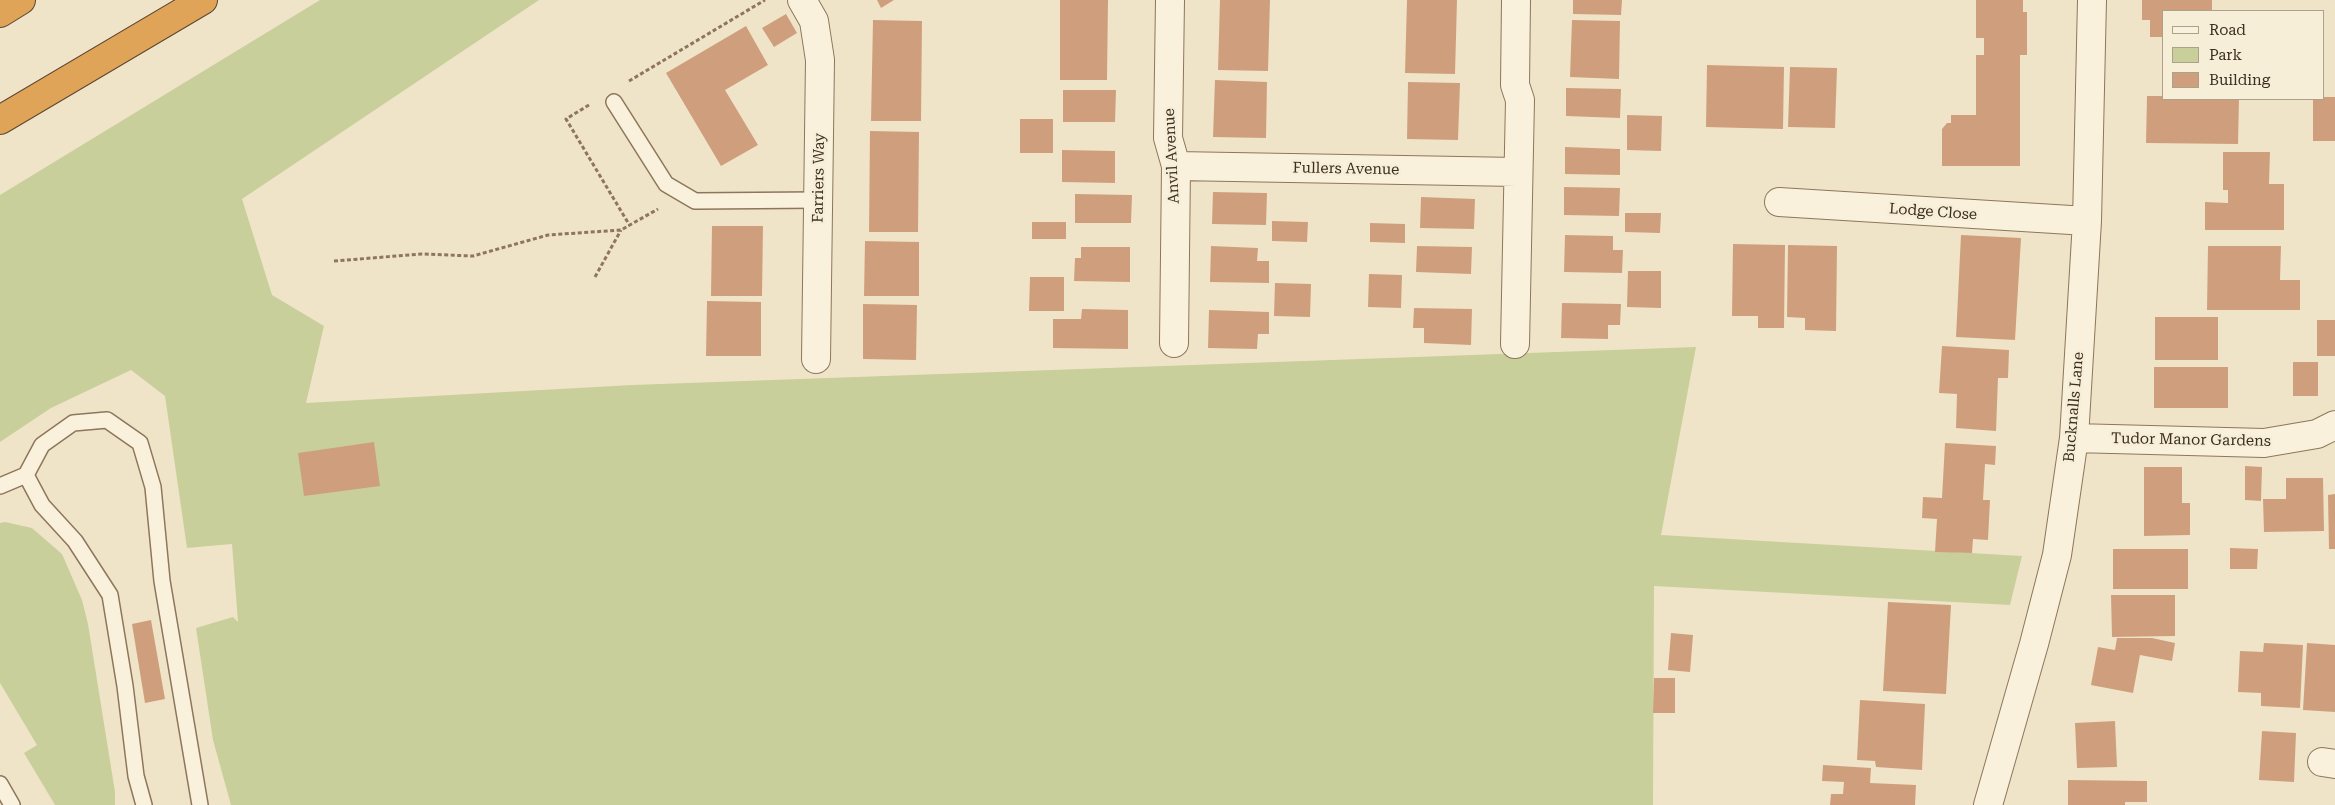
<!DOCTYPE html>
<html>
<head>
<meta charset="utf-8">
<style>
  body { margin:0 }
  #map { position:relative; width:2335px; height:805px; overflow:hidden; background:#f0e4c8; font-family:"Roboto Serif",serif }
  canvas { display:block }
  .legend { position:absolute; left:2162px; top:10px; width:162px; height:90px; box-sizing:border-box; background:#f7eed8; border:1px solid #ada18e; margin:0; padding:6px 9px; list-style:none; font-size:15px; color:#3d2e20 }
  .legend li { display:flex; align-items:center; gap:10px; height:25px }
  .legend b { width:25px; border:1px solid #ada18e }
</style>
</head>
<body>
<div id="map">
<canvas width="2335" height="805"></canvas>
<ul class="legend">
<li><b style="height:6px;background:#faf1dc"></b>Road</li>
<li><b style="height:14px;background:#c9cf9b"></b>Park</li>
<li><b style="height:14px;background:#cf9f7d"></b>Building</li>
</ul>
</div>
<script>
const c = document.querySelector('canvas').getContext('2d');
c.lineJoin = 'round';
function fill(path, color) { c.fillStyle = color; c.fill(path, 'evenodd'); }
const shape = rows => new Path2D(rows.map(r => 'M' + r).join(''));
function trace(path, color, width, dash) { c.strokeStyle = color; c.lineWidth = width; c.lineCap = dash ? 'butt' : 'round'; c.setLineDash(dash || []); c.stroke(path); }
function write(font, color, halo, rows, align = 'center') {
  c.font = font + ' "Roboto Serif",serif'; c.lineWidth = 5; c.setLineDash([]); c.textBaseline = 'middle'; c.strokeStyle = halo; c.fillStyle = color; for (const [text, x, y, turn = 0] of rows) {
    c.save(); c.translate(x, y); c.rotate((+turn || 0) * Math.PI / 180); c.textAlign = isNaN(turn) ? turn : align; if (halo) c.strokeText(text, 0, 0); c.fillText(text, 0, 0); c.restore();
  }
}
const green = shape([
  [320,0,539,0,242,199,272,295,324,326,306,403,632,385,1696,347,1661,535,2022,556,2010,605,1654,586,1653,805,231,805,213,740,196,628,233,617,238,622,232,544,187,548,165,396,131,370,51,408,0,442,0,195],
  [5,522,32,528,62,554,82,600,88,624,115,792,115,805,55,805,24,753,37,745,0,683,0,523]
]);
const building = shape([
  [877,0,894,0,881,8],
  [1060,0,1108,0,1107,80,1060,80],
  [1220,0,1270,0,1268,71,1218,70],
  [1407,0,1457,0,1455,74,1405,73],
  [1573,0,1622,0,1621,15,1573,14],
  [1976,0,2023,0,2023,12,2027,12,2027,55,2020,55,2020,166,1942,166,1942,129,1947,123,1951,123,1951,115,1976,115,1976,55,1984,55,1984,38,1976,38],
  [2142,0,2212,0,2212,11,2164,11,2164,37,2150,37,2150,20,2142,20],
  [786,14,797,33,774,47,762,28],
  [873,20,922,21,921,121,871,121],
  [1572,20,1620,21,1619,79,1570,77],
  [746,26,768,65,725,90,758,145,721,166,666,73],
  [1707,65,1784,67,1783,129,1706,127],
  [1790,67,1837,68,1835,128,1788,127],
  [1215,80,1267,82,1266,138,1213,137],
  [1408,82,1460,83,1458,140,1407,139],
  [1566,88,1621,89,1620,118,1566,116],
  [1063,90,1116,90,1115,122,1063,122],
  [2147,96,2164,96,2164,99,2239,99,2238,144,2146,143],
  [2324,97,2335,97,2335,141,2313,141,2313,99],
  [1627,115,1662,116,1661,151,1627,150],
  [1020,119,1053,119,1053,153,1020,153],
  [870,131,919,132,918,232,869,232],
  [1565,147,1620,149,1620,175,1565,174],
  [1062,150,1115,151,1115,183,1062,182],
  [2223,152,2270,152,2269,184,2284,184,2284,230,2205,230,2205,202,2228,203,2228,190,2223,190],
  [1564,187,1620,188,1619,216,1564,215],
  [1213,192,1267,193,1266,225,1212,224],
  [1075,194,1132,195,1131,223,1075,223],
  [1421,197,1475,199,1474,229,1420,228],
  [1625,213,1661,213,1660,233,1625,232],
  [1272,221,1308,222,1307,242,1272,241],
  [1032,222,1066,222,1066,239,1032,239],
  [1370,223,1405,224,1405,243,1370,242],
  [712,226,763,226,762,296,711,296],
  [1565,235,1613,236,1613,250,1623,250,1622,273,1564,272],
  [1961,235,2021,238,2015,340,1956,337],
  [865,241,919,242,919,296,864,296],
  [1733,244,1785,245,1784,328,1758,328,1758,316,1732,316],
  [1788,245,1837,246,1836,331,1805,330,1805,318,1787,317],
  [1211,246,1258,248,1257,261,1269,261,1269,283,1210,282],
  [1417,246,1472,247,1471,274,1416,272],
  [2208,246,2281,246,2280,280,2300,280,2300,310,2207,310],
  [1081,247,1130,247,1130,282,1074,281,1075,258,1081,258],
  [1628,271,1661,271,1661,308,1627,307],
  [1369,274,1402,275,1401,308,1368,307],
  [1030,277,1064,277,1064,311,1029,311],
  [1275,283,1311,284,1310,317,1274,316],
  [707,301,761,302,761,356,706,356],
  [1562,303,1621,304,1620,325,1608,325,1608,339,1561,338],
  [863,304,917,305,916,360,863,359],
  [1414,308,1472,309,1471,345,1424,343,1424,328,1413,328],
  [1082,309,1128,310,1128,349,1053,348,1053,319,1081,319],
  [1209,310,1269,312,1269,334,1258,334,1257,349,1208,348],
  [2155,317,2218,317,2218,360,2155,360],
  [2317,320,2335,320,2335,356,2317,356],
  [1942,346,2009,350,2008,378,1998,378,1996,431,1956,428,1957,394,1939,393],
  [2293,362,2318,362,2318,396,2293,396],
  [2154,367,2228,367,2228,408,2154,408],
  [374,442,380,486,304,496,298,453],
  [1945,443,1996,446,1995,465,1985,464,1983,500,1990,500,1988,540,1973,539,1972,553,1935,552,1937,519,1922,518,1923,497,1942,498],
  [2245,466,2262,467,2261,501,2245,500],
  [2144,467,2182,467,2182,503,2190,503,2190,535,2144,536],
  [2286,478,2323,478,2324,531,2264,532,2263,499,2286,499],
  [2335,494,2335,549,2329,549,2328,495],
  [2230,548,2258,549,2257,569,2230,569],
  [2113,549,2188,549,2188,589,2113,589],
  [2111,595,2175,595,2175,636,2112,637],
  [1888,602,1951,605,1946,694,1883,691],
  [151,620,165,699,145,703,132,624],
  [1671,633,1693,635,1690,672,1668,670],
  [2117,638,2152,638,2175,643,2172,661,2140,655,2133,693,2091,685,2098,647,2115,650],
  [2264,643,2303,645,2300,708,2261,706,2261,693,2238,692,2240,651,2263,652],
  [2307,643,2335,645,2335,712,2303,710],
  [1654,678,1675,678,1675,713,1653,713],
  [1860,700,1925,704,1922,770,1876,767,1875,761,1857,760],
  [2115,721,2117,767,2077,768,2075,723],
  [2262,731,2296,733,2294,782,2259,780],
  [1823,765,1871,768,1870,783,1916,785,1915,805,1830,805,1831,794,1843,794,1844,782,1822,781],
  [2068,780,2147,781,2147,802,2125,802,2125,805,2068,805]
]);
const path = shape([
  [629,81,765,0],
  [589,105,566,119,630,226],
  [334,261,422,254,473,256,548,235,621,230,658,209],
  [595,277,621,230]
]);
const lane = shape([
  [614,102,666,184,695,201,819,200],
  [26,475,42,505,75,541,110,595,125,686,136,776,144,805],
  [0,486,26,475,42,445,73,423,107,420,140,443,153,487,162,581,200,805],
  [0,784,12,805]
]);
const street = shape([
  [802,0,814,21,820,60,816,359],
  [1170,0,1168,138,1176,166,1174,343],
  [1176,166,1517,172],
  [1779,202,2087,221],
  [1515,344,1520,100,1515,85,1516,0],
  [2074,438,2264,443,2317,434,2335,425],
  [2322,762,2335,764],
  [1988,805,2034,644,2057,555,2074,438,2087,221,2092,0]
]);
const highway = shape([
  [0,13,21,0],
  [0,120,203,0]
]);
const streetNames = [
  ["Anvil Avenue",1172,156,-93],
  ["Fullers Avenue",1346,169,1],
  ["Farriers Way",819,178,-89],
  ["Lodge Close",1933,212,4],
  ["Bucknalls Lane",2074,407,-85],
  ["Tudor Manor Gardens",2191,440,1]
];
fill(green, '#c9cf9b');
fill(building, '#cf9f7d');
trace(lane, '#8d765c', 18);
trace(street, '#8d765c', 30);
trace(highway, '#5b4430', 30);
trace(path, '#8d765c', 3, [4, 2.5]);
trace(lane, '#faf1dc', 15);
trace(street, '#faf1dc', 28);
trace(highway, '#e0a458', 28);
write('15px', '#3d2e20', '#f7eed8', streetNames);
</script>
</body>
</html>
